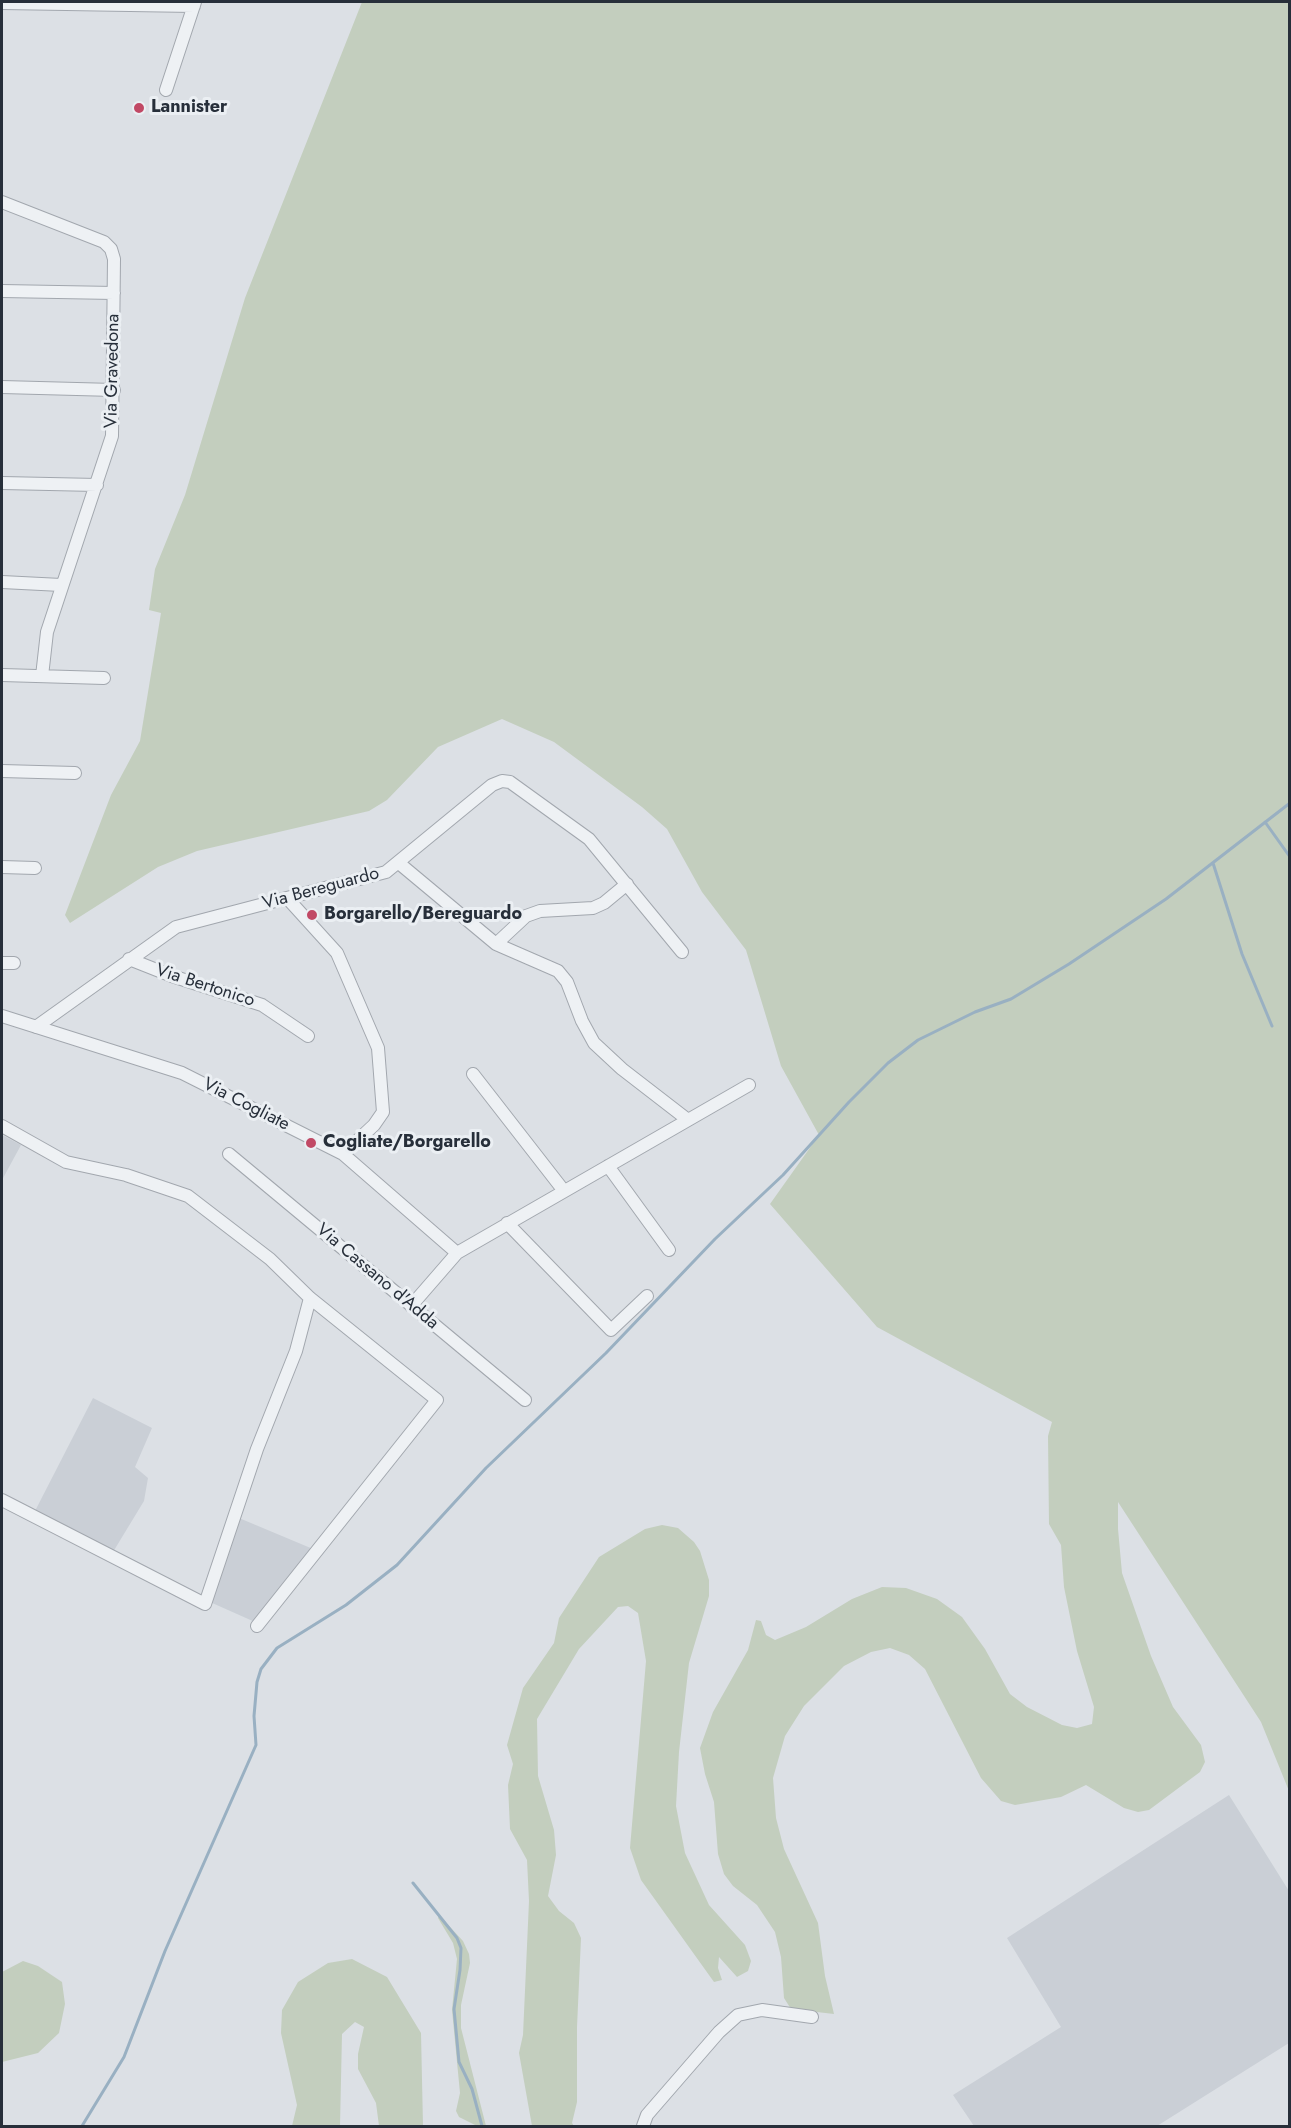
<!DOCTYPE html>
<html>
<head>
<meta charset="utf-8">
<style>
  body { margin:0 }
  #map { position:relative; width:1291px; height:2128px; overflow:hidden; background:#dce0e5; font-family:Jost,sans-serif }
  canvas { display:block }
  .frame { position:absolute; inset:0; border:3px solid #272f3a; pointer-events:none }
</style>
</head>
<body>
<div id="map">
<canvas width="1291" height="2128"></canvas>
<div class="frame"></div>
</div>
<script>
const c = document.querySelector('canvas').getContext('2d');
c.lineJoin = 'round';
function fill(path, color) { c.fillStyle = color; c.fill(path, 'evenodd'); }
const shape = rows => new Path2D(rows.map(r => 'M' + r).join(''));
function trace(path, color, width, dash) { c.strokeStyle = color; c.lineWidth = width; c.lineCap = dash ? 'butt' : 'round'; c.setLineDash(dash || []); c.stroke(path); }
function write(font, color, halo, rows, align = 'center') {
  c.font = font + ' Jost,sans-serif'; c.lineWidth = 6; c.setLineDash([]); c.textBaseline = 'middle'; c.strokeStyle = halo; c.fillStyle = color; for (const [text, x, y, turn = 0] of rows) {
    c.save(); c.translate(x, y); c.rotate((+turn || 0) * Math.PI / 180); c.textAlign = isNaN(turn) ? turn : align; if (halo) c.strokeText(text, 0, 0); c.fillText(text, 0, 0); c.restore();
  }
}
const built = shape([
  [2,1135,21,1145,2,1180],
  [93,1398,152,1428,135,1467,148,1478,144,1501,113,1552,35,1511],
  [239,1518,313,1549,255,1622,210,1602],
  [1229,1795,1289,1891,1289,2043,1157,2126,974,2126,953,2095,1061,2027,1007,1938]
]);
const green = shape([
  [362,2,1289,2,1289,1791,1261,1722,1118,1502,1118,1529,1122,1573,1151,1656,1173,1707,1201,1745,1205,1762,1200,1772,1149,1810,1138,1812,1124,1808,1086,1785,1061,1797,1015,1805,1001,1801,981,1778,925,1669,909,1655,890,1648,871,1652,844,1666,804,1706,785,1736,773,1778,776,1818,784,1849,818,1923,825,1976,834,2014,791,2009,784,1998,781,1957,775,1932,757,1905,733,1886,724,1874,718,1854,714,1802,705,1774,700,1748,713,1712,748,1650,756,1620,761,1621,766,1635,775,1640,806,1627,852,1599,882,1587,906,1588,937,1599,962,1617,985,1649,1010,1694,1027,1707,1062,1725,1077,1728,1092,1724,1094,1707,1077,1651,1064,1587,1061,1545,1049,1524,1048,1436,1052,1422,877,1327,770,1204,819,1135,781,1066,746,950,702,892,667,829,642,807,554,742,502,719,438,747,387,800,369,811,197,851,158,867,70,923,65,915,111,795,140,741,161,613,149,610,155,569,185,495,245,298],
  [662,1525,678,1528,694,1542,700,1551,709,1580,709,1596,689,1663,679,1752,676,1806,685,1853,709,1905,745,1945,751,1961,748,1971,737,1977,719,1957,718,1968,722,1980,714,1982,641,1880,630,1848,646,1661,638,1613,628,1606,618,1607,579,1649,537,1719,538,1776,554,1830,556,1855,548,1896,559,1911,574,1923,581,1938,577,2027,577,2102,572,2123,574,2126,532,2126,519,2053,523,2035,529,1901,527,1860,510,1829,508,1785,513,1764,507,1745,523,1688,554,1643,559,1618,599,1557,645,1529],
  [439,1915,463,1941,469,1954,470,1963,461,2005,461,2028,486,2126,477,2126,459,2117,456,2111,460,2093,452,2010,457,1959,453,1943,438,1918],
  [352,1959,387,1977,421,2033,423,2126,379,2126,376,2103,358,2069,358,2054,364,2027,355,2022,342,2034,340,2126,292,2126,297,2105,281,2033,282,2010,298,1982,328,1963],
  [23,1961,38,1966,62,1982,65,2004,59,2033,38,2053,2,2062,2,1972]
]);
const stream = shape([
  [1265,822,1290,857],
  [1213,863,1242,954,1272,1026],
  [413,1883,457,1938,461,1948,460,1970,454,2009,459,2062,472,2089,482,2126],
  [82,2126,124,2057,165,1951,256,1745,254,1716,257,1682,261,1669,277,1648,346,1605,397,1565,486,1468,606,1353,715,1239,783,1175,849,1102,888,1063,918,1040,975,1012,1011,999,1069,964,1166,899,1290,803]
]);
const street = shape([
  [2,3,194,6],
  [166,90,195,2],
  [2,202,104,242,111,249,114,259,112,436,47,632,42,676],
  [2,291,114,293],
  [2,387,114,390],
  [2,483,97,485],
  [2,582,61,585],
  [2,675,104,678],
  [2,771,75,773],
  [400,864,496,944,558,971,567,982,582,1021,594,1043,622,1069,688,1120],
  [2,867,35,868],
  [288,899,337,953,378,1048,383,1112,374,1125,343,1154],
  [496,944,526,916,540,911,593,908,604,903,627,884],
  [129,959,172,976,262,1005,308,1036],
  [2,963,14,963],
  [2,1016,182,1073,343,1154,457,1253],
  [36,1027,176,927,386,872,492,785,502,781,510,782,589,839,682,952],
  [473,1074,564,1191],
  [2,1126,66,1162,126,1175,188,1196,270,1259,310,1298,437,1400,257,1626],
  [229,1154,525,1400],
  [608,1166,669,1250],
  [507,1223,611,1330,647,1296],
  [411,1306,457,1253,749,1085],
  [2,1500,205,1604,257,1449,296,1351,310,1298],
  [643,2126,647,2115,719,2032,738,2015,762,2010,812,2017]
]);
const markers = [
  [139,108,6,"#c14965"],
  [312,915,6,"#c14965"],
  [311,1143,6,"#c14965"]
];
const poiNames = [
  ["Lannister",151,108],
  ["Borgarello/Bereguardo",324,915],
  ["Cogliate/Borgarello",323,1143]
];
const streetNames = [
  ["Via Gravedona",113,371,-89],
  ["Via Bereguardo",321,889,-15],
  ["Via Bertonico",205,986,18],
  ["Via Cogliate",246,1105,27],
  ["Via Cassano d'Adda",377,1277,40]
];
fill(built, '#cacfd6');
fill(green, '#c3cebe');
trace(stream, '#99b0c2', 3);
trace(street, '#a2a7ae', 14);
trace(street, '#eef1f4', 12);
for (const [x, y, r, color] of markers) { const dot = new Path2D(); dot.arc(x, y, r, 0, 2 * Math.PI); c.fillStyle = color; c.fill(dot); trace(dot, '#ebeff3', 2); }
write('bold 18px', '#272f3a', '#ebeff3', poiNames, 'left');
write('18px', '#272f3a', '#ebeff3', streetNames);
</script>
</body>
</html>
